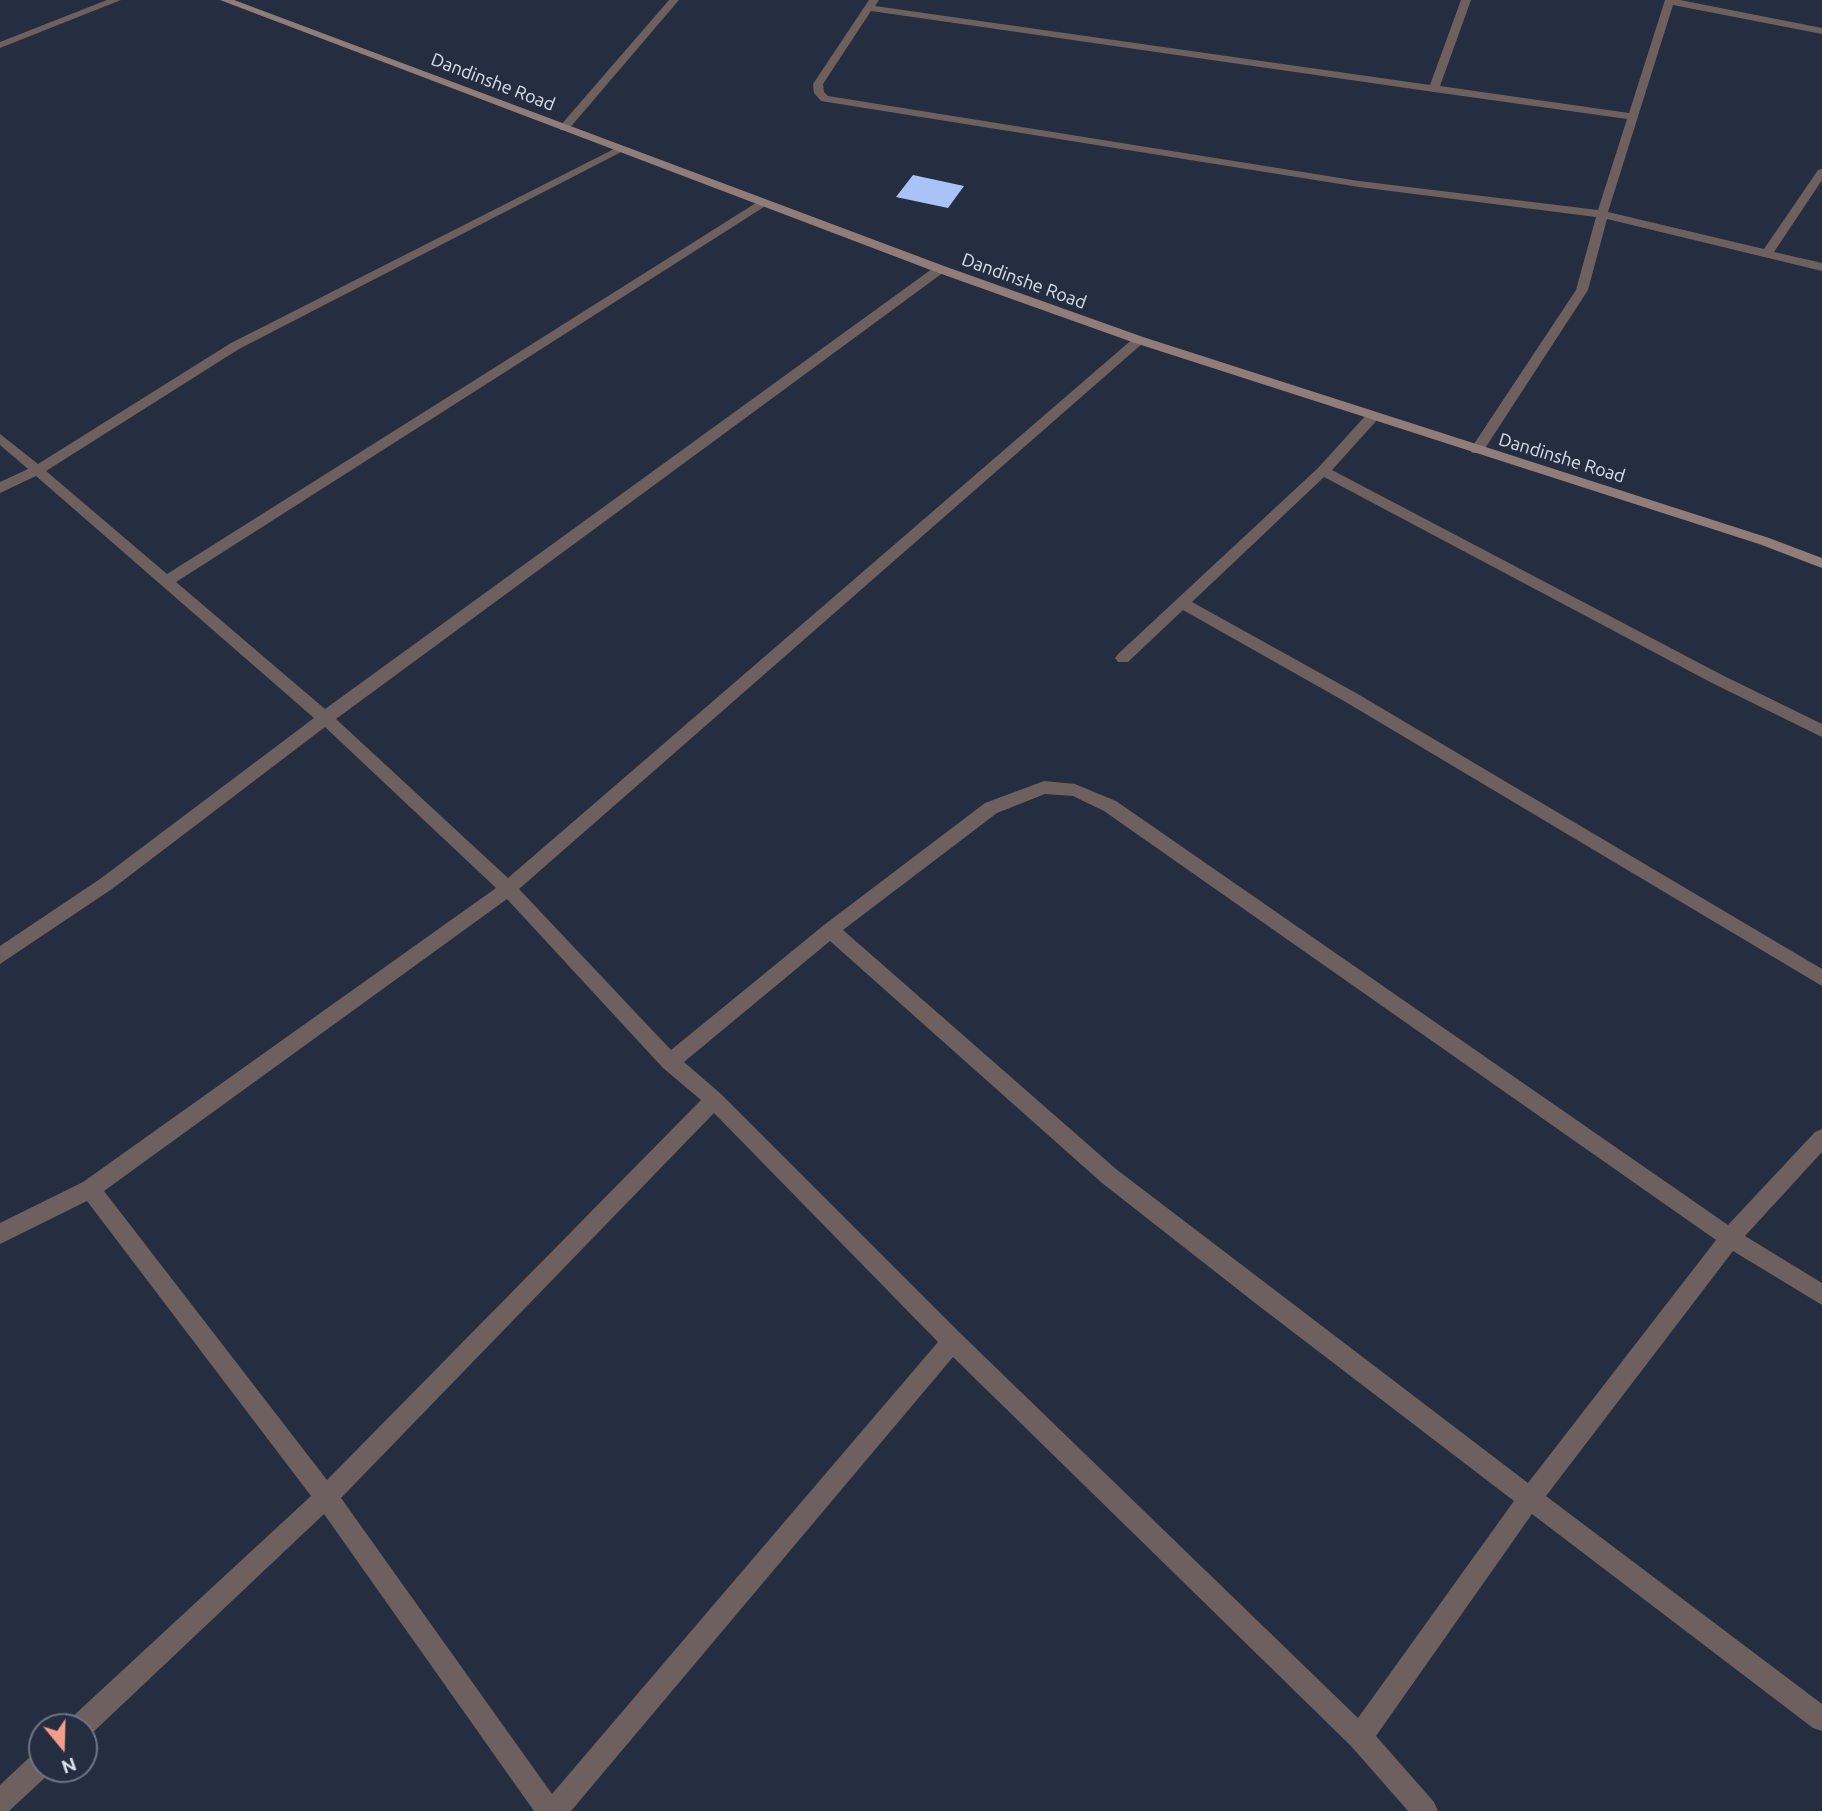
<!DOCTYPE html>
<html>
<head>
<meta charset="utf-8">
<style>
  body { margin:0 }
  #map { position:relative; width:1822px; height:1811px; overflow:hidden; background:#252e40; font-family:Ubuntu,sans-serif }
  canvas { display:block }
  .north { position:absolute; left:28px; top:1713px; width:70px; height:70px; box-sizing:border-box; background:#252e40; border:2px solid #6d7585; border-radius:50%; rotate:161deg; font-size:19px; font-weight:700; line-height:28px; text-align:center; color:#dae0ec }
  .north::after { content:''; display:block; margin:auto; width:24px; height:32px; background:#f49e8a; clip-path:polygon(50% 0,100% 100%,50% 72%,0 100%) }
</style>
</head>
<body>
<div id="map">
<canvas width="1822" height="1811"></canvas>
<div class="north">N</div>
</div>
<script>
const c = document.querySelector('canvas').getContext('2d');
c.lineJoin = 'round';
function fill(path, color) { c.fillStyle = color; c.fill(path, 'evenodd'); }
const shape = rows => new Path2D(rows.map(r => 'M' + r).join(''));
function write(font, color, halo, rows, align = 'center') {
  c.font = font + ' Ubuntu,sans-serif'; c.lineWidth = 7; c.setLineDash([]); c.textBaseline = 'middle'; c.strokeStyle = halo; c.fillStyle = color; for (const [text, x, y, turn = 0] of rows) {
    c.save(); c.translate(x, y); c.rotate((+turn || 0) * Math.PI / 180); c.textAlign = isNaN(turn) ? turn : align; if (halo) c.strokeText(text, 0, 0); c.fillText(text, 0, 0); c.restore();
  }
}
const building = shape([
  [913,175,964,186,948,208,896,197]
]);
const street = shape([
  [107,0,121,0,0,48,0,42,107,0],
  [669,0,679,0,568,130,560,130,560,126,669,0],
  [869,0,879,0,875,6,1430,85,1461,0,1471,0,1440,86,1629,113,1665,0,1680,0,1822,28,1822,34,1673,5,1608,212,1764,249,1818,170,1822,169,1822,180,1774,252,1822,263,1822,271,1607,219,1588,290,1482,453,1472,453,1470,450,1576,290,1596,217,1359,187,821,101,814,93,813,84,869,0],
  [871,11,1434,92,1627,119,1598,210,1359,181,828,96,824,92,823,84,871,11],
  [618,147,627,149,239,349,46,471,167,574,759,201,767,201,767,205,176,582,325,709,936,266,944,266,944,272,336,719,508,878,1135,337,1143,337,1143,343,519,889,671,1050,824,925,985,803,1044,781,1075,784,1116,801,1728,1225,1815,1132,1822,1129,1822,1152,1745,1236,1822,1283,1822,1305,1733,1251,1546,1496,1822,1704,1822,1731,1813,1728,1532,1514,1376,1736,1434,1802,1438,1811,1408,1811,1351,1746,953,1357,571,1811,534,1811,324,1514,89,1736,84,1738,84,1727,68,1727,71,1718,311,1496,87,1201,0,1244,0,1223,83,1182,496,888,325,727,112,889,0,964,0,946,100,879,314,718,36,476,0,493,0,482,28,469,0,445,0,434,38,464,231,343,618,147],
  [1045,794,1073,796,1104,811,1716,1240,1528,1483,1116,1169,843,930,997,813,1045,794],
  [507,899,663,1068,701,1100,327,1480,104,1191,507,899],
  [830,941,1102,1183,1259,1306,1514,1501,1358,1718,960,1333,721,1094,684,1062,830,941],
  [714,1113,938,1342,552,1794,341,1498,714,1113],
  [1373,412,1378,413,1378,419,1332,470,1722,675,1822,724,1822,737,1712,683,1324,477,1192,602,1356,693,1822,969,1822,986,1344,701,1183,610,1128,662,1118,662,1115,658,1118,654,1318,468,1368,413,1373,412],
  [42,1751,42,1769,52,1769,51,1772,9,1811,0,1811,0,1785,33,1754,42,1751]
]);
const secondary = shape([
  [220,0,234,0,944,266,1143,337,1769,538,1822,558,1822,568,1759,544,1135,343,936,272,220,0]
]);
const farStreetnames = [
  ["Dandinshe Road",493,82,21],
  ["Dandinshe Road",1024,281,20],
  ["Dandinshe Road",1562,458,17]
];
fill(building, '#a9c3f9');
fill(street, '#6d605e');
fill(secondary, '#907c78');
write('18px', '#dae0ec', '#252e40', farStreetnames);
</script>
</body>
</html>
